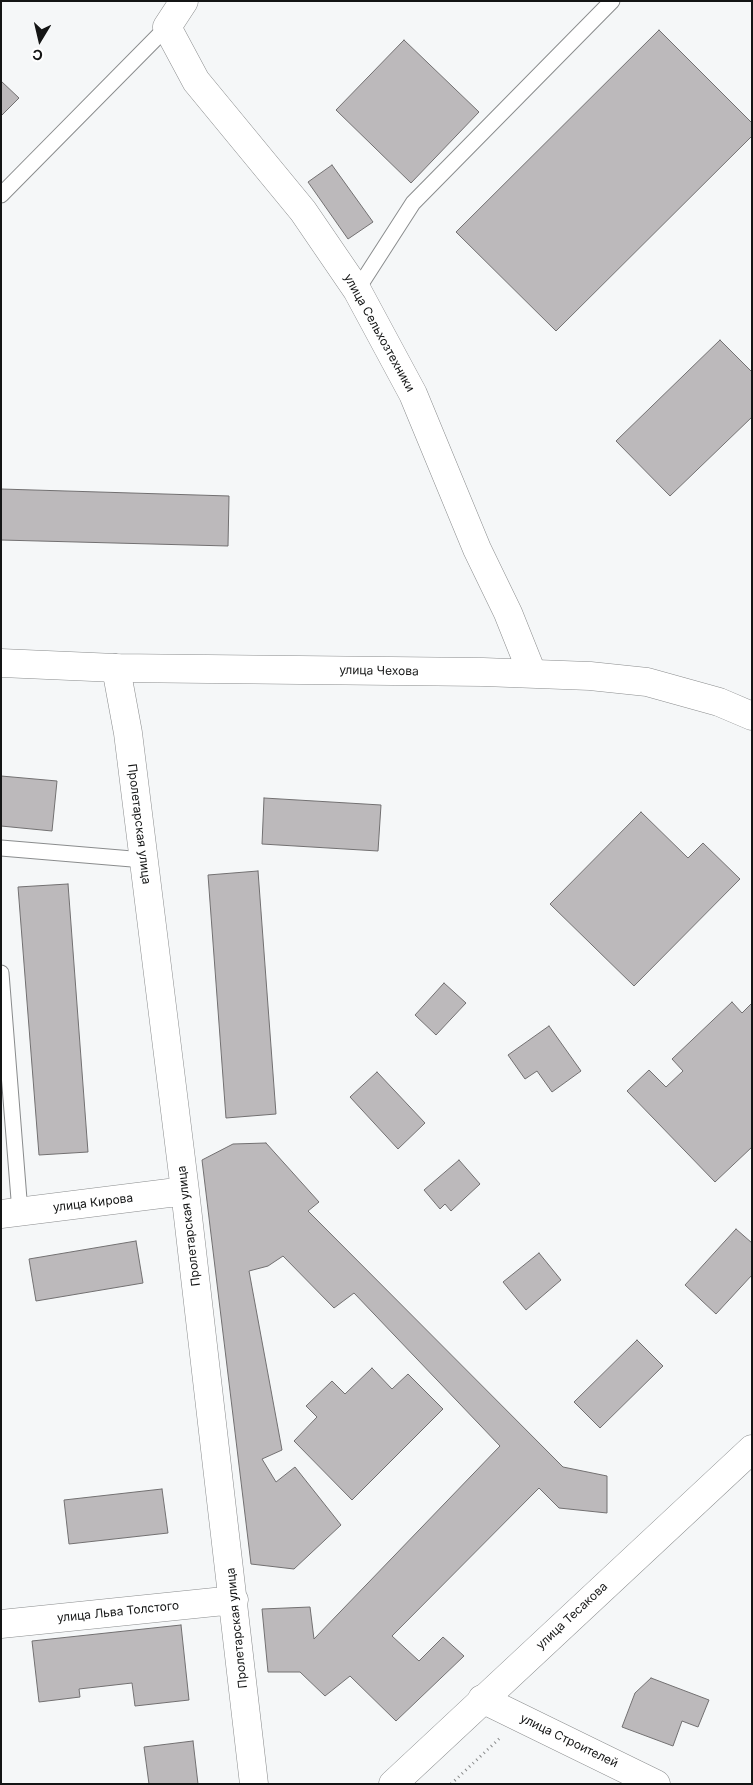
<!DOCTYPE html>
<html>
<head>
<meta charset="utf-8">
<style>
  body { margin:0 }
  #map { position:relative; width:753px; height:1785px; overflow:hidden; background:#f5f7f8; font-family:Inter,sans-serif }
  canvas { display:block }
  .frame { position:absolute; inset:0; border:2px solid #141515; pointer-events:none }
  .north { position:absolute; left:15px; top:15px; width:50px; height:50px; -webkit-text-stroke:4px #fff; paint-order:stroke; rotate:189deg; font-size:14px; font-weight:700; line-height:20px; text-align:center; color:#141515 }
  .north::after { content:''; display:block; margin:auto; width:18px; height:22px; background:#141515; clip-path:polygon(50% 0,100% 100%,50% 72%,0 100%) }
</style>
</head>
<body>
<div id="map">
<canvas width="753" height="1785"></canvas>
<div class="frame"></div>
<div class="north">С</div>
</div>
<script>
const c = document.querySelector('canvas').getContext('2d');
c.lineJoin = 'round';
function fill(path, color) { c.fillStyle = color; c.fill(path, 'evenodd'); }
const shape = rows => new Path2D(rows.map(r => 'M' + r).join(''));
function trace(path, color, width, dash) { c.strokeStyle = color; c.lineWidth = width; c.lineCap = dash ? 'butt' : 'round'; c.setLineDash(dash || []); c.stroke(path); }
function write(font, color, halo, rows, align = 'center') {
  c.font = font + ' Inter,sans-serif'; c.lineWidth = 4; c.setLineDash([]); c.textBaseline = 'middle'; c.strokeStyle = halo; c.fillStyle = color; for (const [text, x, y, turn = 0] of rows) {
    c.save(); c.translate(x, y); c.rotate((+turn || 0) * Math.PI / 180); c.textAlign = isNaN(turn) ? turn : align; if (halo) c.strokeText(text, 0, 0); c.fillText(text, 0, 0); c.restore();
  }
}
const building = shape([
  [659,30,752,123,752,136,556,331,456,232,659,30],
  [404,40,479,112,411,183,336,110,404,40],
  [1,81,19,98,1,116,1,81],
  [332,165,373,222,348,239,308,182,332,165],
  [720,340,752,372,752,417,670,496,616,441,720,340],
  [1,489,229,496,228,546,1,540,1,489],
  [1,776,57,781,52,831,1,826,1,776],
  [264,798,381,805,378,851,262,844,264,798],
  [641,812,688,858,703,843,740,879,634,986,550,904,641,812],
  [258,871,276,1114,226,1118,208,875,258,871],
  [68,884,88,1152,39,1155,18,887,68,884],
  [444,983,466,1003,436,1035,415,1015,444,983],
  [732,1002,742,1013,752,1003,752,1147,715,1182,627,1091,649,1070,666,1087,683,1071,672,1059,732,1002],
  [549,1026,581,1071,552,1092,537,1071,525,1079,508,1055,549,1026],
  [377,1072,425,1123,398,1149,350,1097,377,1072],
  [266,1143,319,1202,308,1211,563,1467,607,1476,607,1513,559,1508,539,1488,392,1636,419,1661,443,1637,464,1656,396,1721,350,1676,325,1696,300,1672,268,1672,262,1609,310,1607,314,1639,500,1446,354,1293,334,1308,283,1256,268,1266,249,1271,282,1450,262,1459,276,1482,295,1467,341,1525,294,1569,251,1564,202,1160,233,1144,266,1143],
  [459,1160,480,1184,451,1211,445,1204,440,1209,424,1190,459,1160],
  [736,1229,752,1243,752,1275,716,1314,685,1285,736,1229],
  [136,1241,143,1283,36,1301,29,1259,136,1241],
  [539,1253,561,1280,526,1310,503,1282,539,1253],
  [637,1340,663,1366,600,1428,574,1402,637,1340],
  [372,1368,392,1389,408,1374,443,1409,352,1500,294,1441,317,1417,306,1406,332,1381,345,1394,372,1368],
  [162,1489,168,1533,69,1544,64,1500,162,1489],
  [181,1625,189,1700,135,1706,132,1683,79,1689,80,1697,39,1702,32,1641,181,1625],
  [651,1678,709,1700,698,1727,682,1721,673,1746,622,1727,635,1693,651,1678],
  [193,1741,198,1784,149,1784,144,1747,193,1741]
]);
const path = shape([
  [451,1784,500,1738]
]);
const service = shape([
  [1,195,167,27],
  [357,290,413,203,612,1],
  [1,848,144,860],
  [1,973,20,1212]
]);
const minor = shape([
  [184,1,167,27,196,81,303,211,357,290,413,394,477,549,508,613,532,673],
  [116,668,128,733,185,1191,254,1784],
  [1,1214,185,1191],
  [1,1624,234,1600],
  [482,1699,656,1784]
]);
const secondary = shape([
  [1,663,116,668,483,672,590,676,647,682,719,702,752,716],
  [393,1784,752,1449]
]);
const streetNames = [
  ["улица Сельхозтехники",379,333,61],
  ["улица Чехова",379,671,1],
  ["Пролетарская улица",139,824,83],
  ["улица Кирова",93,1203,-7],
  ["Пролетарская улица",189,1226,-97],
  ["улица Льва Толстого",118,1612,-6],
  ["улица Тесакова",572,1616,-43],
  ["Пролетарская улица",237,1628,-96],
  ["улица Строителей",569,1741,26]
];
fill(building, '#bcb9bb');
trace(building, '#727071', 1);
trace(service, '#8a8c8d', 17);
trace(minor, '#8a8c8d', 29);
trace(secondary, '#8a8c8d', 29);
trace(path, '#888a8a', 3, [1, 4]);
trace(service, '#fff', 15);
trace(minor, '#fff', 28);
trace(secondary, '#fff', 28);
write('12px', '#141515', '#fff', streetNames);
</script>
</body>
</html>
